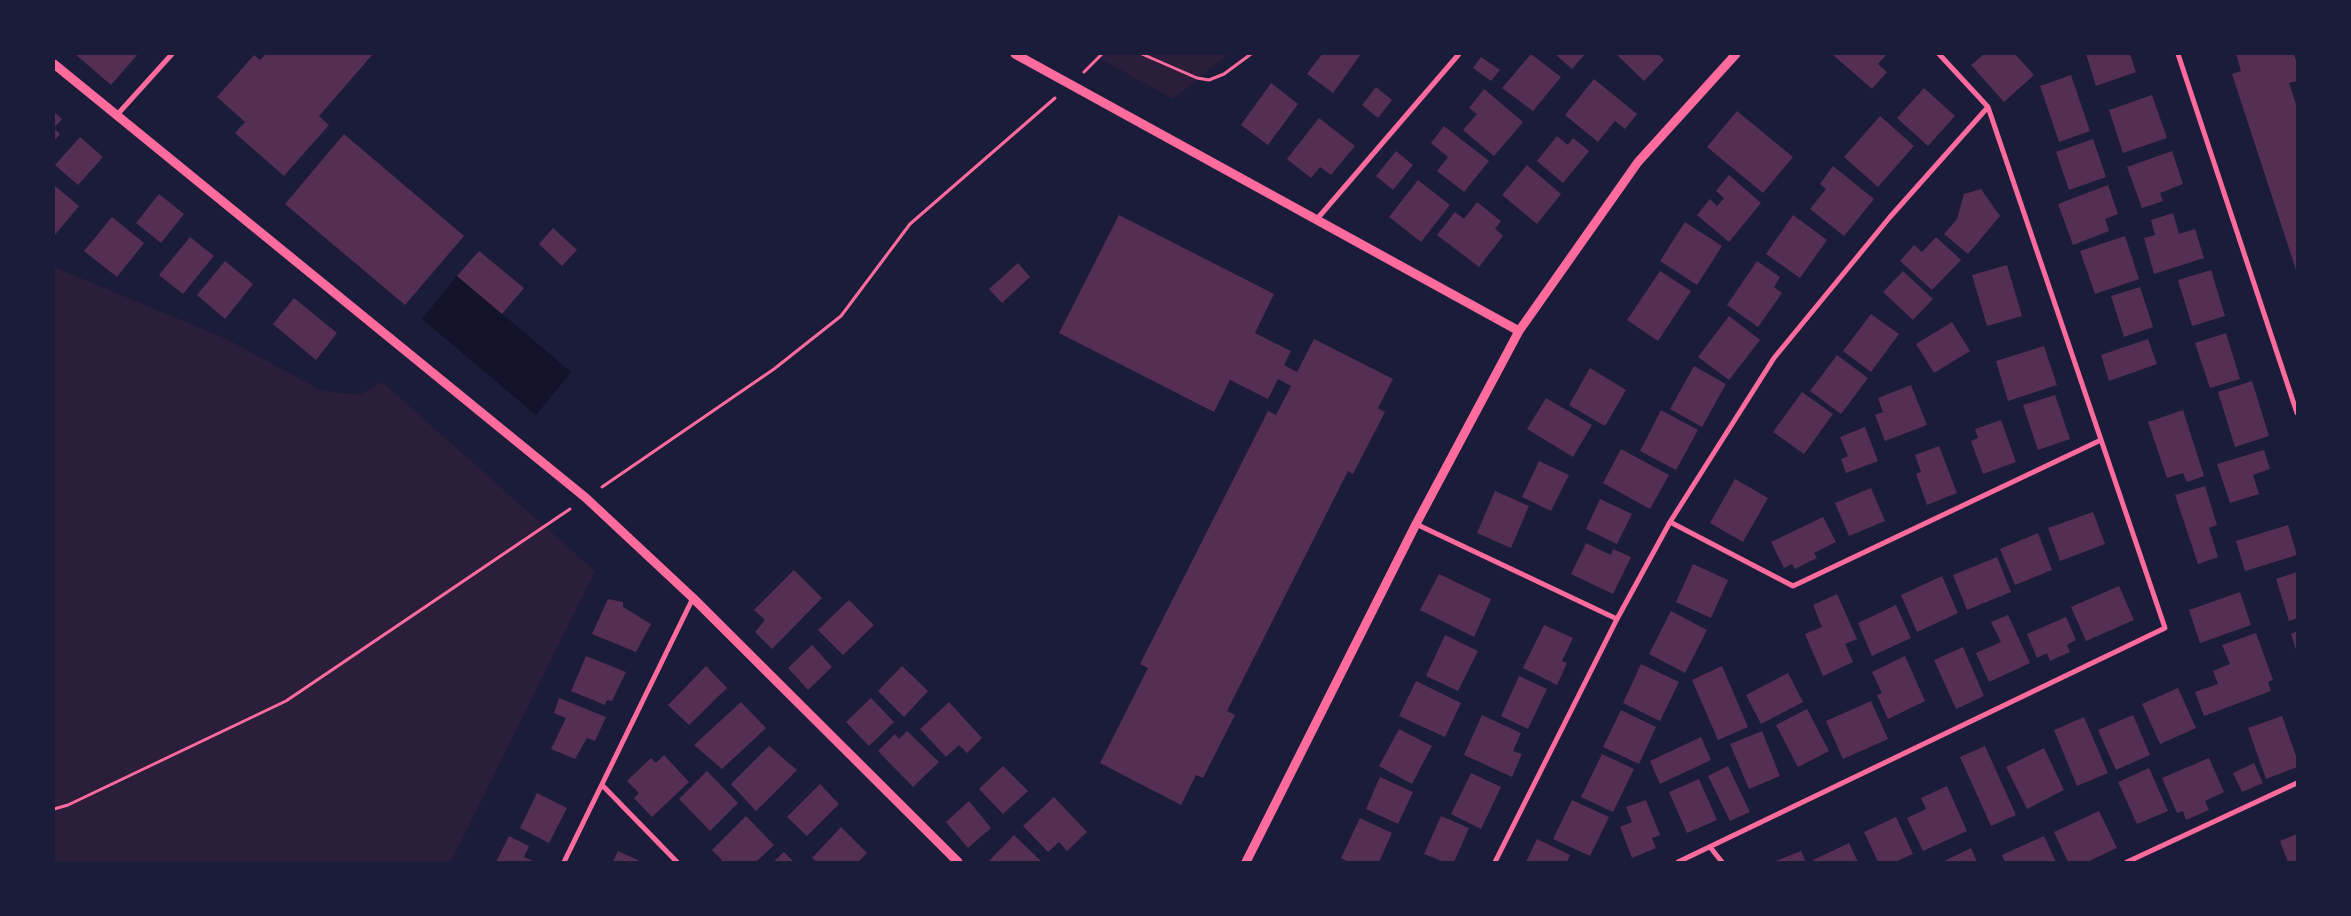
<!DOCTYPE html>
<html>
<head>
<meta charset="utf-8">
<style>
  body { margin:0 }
  #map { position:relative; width:2351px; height:916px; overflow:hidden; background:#1b1b3a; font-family:Commissioner,sans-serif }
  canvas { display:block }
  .frame { position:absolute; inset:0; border:55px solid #1b1b3a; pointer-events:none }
</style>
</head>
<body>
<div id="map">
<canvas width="2351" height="916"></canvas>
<div class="frame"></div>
</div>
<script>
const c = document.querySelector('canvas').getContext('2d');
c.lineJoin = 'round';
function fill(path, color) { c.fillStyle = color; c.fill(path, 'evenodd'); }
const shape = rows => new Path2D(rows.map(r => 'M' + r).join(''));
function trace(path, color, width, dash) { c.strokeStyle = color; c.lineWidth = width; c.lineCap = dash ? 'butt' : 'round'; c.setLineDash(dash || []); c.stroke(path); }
const green = shape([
  [1091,54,1228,54,1173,99],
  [54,267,229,340,322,391,359,395,382,382,595,571,451,862,54,862]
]);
const water = shape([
  [457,276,571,372,536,415,422,319]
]);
const building = shape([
  [75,54,138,54,111,85],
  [266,54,373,54,319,116,329,125,284,176,235,133,245,122,217,97,254,55,260,60],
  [1322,54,1361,54,1333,93,1307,74],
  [1531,54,1561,77,1533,111,1502,88],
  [1555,54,1585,54,1572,69],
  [1616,54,1658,54,1664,60,1644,81],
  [1832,54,1887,54,1878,64,1887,72,1872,89],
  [1984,54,2015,54,2034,75,2004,102,1971,65],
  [2086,54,2130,54,2136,72,2096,86],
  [2236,54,2294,54,2297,64,2297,81,2289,83,2297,107,2297,273,2232,74,2241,71],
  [1481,57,1500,70,1491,81,1473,68],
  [2071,75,2090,131,2059,142,2040,86],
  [1594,79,1637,114,1625,129,1615,121,1598,142,1565,115],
  [1271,83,1298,104,1268,145,1241,125],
  [1376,87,1392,100,1378,118,1362,105],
  [1924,88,1955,116,1928,146,1897,118],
  [1484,89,1523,122,1494,156,1463,130,1477,114,1469,108],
  [2152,95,2167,138,2123,153,2109,110],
  [1737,111,1793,157,1763,193,1707,147],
  [54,112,62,119,54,128],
  [1880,116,1914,146,1878,187,1844,157],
  [1319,118,1355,146,1331,175,1320,167,1311,178,1287,159],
  [1444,126,1489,161,1464,192,1437,171,1448,157,1431,143],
  [54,128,60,134,54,141],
  [344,134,464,236,405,305,285,204],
  [1557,136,1568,145,1573,138,1589,151,1563,183,1537,161],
  [80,137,103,157,78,185,55,165],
  [2093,139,2106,177,2069,190,2056,152],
  [1396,151,1413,165,1393,190,1376,176],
  [2172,151,2183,184,2160,193,2163,201,2142,208,2127,167],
  [1527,165,1561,194,1537,224,1502,195],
  [1833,166,1874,199,1844,236,1810,209,1826,189,1820,184],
  [1729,175,1761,203,1729,242,1697,215,1710,199,1717,206,1724,198,1716,191],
  [1418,180,1450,205,1421,242,1389,217],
  [54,185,79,206,54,236],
  [2108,185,2118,214,2105,219,2109,231,2073,245,2058,204],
  [1981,189,2000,216,1968,254,1944,234,1957,219,1964,194],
  [159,194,184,214,161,243,136,223],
  [1477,202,1501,221,1495,229,1503,236,1479,267,1437,235,1455,212,1464,219],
  [2173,213,2179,234,2195,229,2204,258,2154,274,2144,238,2155,235,2151,220],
  [1119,215,1274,294,1255,333,1291,351,1284,365,1297,372,1314,339,1393,379,1378,408,1385,412,1353,474,1348,471,1227,711,1235,715,1203,778,1196,775,1181,805,1100,763,1148,668,1140,664,1268,411,1276,415,1291,386,1278,379,1268,399,1230,380,1214,412,1059,333],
  [1793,215,1827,240,1800,278,1766,254],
  [112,217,144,243,117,277,84,251],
  [1685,222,1722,246,1697,285,1660,261],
  [553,228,577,250,562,266,539,244],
  [2125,236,2139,279,2095,294,2080,251],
  [190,237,214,256,183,294,159,275],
  [1936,237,1961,260,1932,290,1900,261,1914,245,1922,252],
  [479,251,524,288,502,314,457,276],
  [225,261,253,284,225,319,197,295],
  [1757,261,1780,277,1774,287,1782,293,1758,327,1727,305],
  [1018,263,1030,277,1002,303,989,289],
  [2007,265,2022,316,1987,326,1972,275],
  [2211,270,2225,316,2192,326,2178,280],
  [1660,271,1691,291,1658,341,1627,320],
  [1903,271,1933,299,1913,320,1883,292],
  [2140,287,2153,327,2124,337,2111,296],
  [294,298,337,333,316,360,273,324],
  [1871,314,1899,334,1871,372,1843,351],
  [1729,316,1760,340,1729,380,1698,357],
  [1952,322,1970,351,1934,373,1916,344],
  [2226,333,2240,379,2210,388,2195,343],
  [2148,339,2157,364,2109,381,2101,355],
  [2044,346,2057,385,2008,401,1996,361],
  [1837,355,1868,378,1841,414,1810,391],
  [1694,366,1726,384,1702,427,1670,409],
  [1590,368,1626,390,1605,426,1569,405],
  [2252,381,2269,436,2235,447,2218,392],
  [1911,385,1927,425,1885,441,1875,415,1883,412,1878,398],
  [1802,392,1833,414,1804,454,1773,432],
  [2055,395,2070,439,2038,450,2023,405],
  [1546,398,1592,425,1573,457,1527,429],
  [1661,410,1698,430,1676,470,1640,451],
  [2183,410,2204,476,2187,482,2183,473,2167,478,2148,422],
  [2001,420,2016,462,1983,474,1971,441,1978,438,1975,429],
  [1865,427,1878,461,1846,473,1841,459,1848,456,1840,437],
  [1939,446,1957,493,1927,505,1916,474,1921,472,1915,455],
  [1621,449,1669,475,1650,509,1603,483],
  [2264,450,2270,469,2253,475,2259,494,2230,503,2217,464],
  [1539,461,1569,475,1551,511,1522,497],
  [1735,479,1768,498,1743,542,1710,523],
  [2205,486,2217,525,2209,528,2218,557,2198,564,2175,495],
  [1871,488,1885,521,1849,536,1835,503],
  [1495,491,1529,506,1511,548,1477,533],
  [1600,499,1632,514,1617,544,1586,529],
  [2093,512,2105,544,2060,561,2048,528],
  [1823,517,1836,542,1814,553,1817,558,1795,569,1792,564,1784,568,1771,542],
  [2288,525,2297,555,2245,571,2236,541],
  [2038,533,2052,570,2015,585,2000,549],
  [1586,543,1611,555,1613,549,1631,557,1613,594,1571,574],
  [1997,557,2011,592,1967,610,1953,575],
  [1693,564,1728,580,1711,618,1676,602],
  [794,570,822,598,772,649,755,632,765,620,754,610],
  [2297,572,2297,618,2289,621,2276,579],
  [1439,574,1491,599,1474,637,1420,610],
  [1942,576,1958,613,1917,632,1901,595],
  [2119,586,2134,620,2086,641,2071,607],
  [2240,592,2251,625,2200,643,2189,610],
  [1837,594,1857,639,1845,644,1853,662,1823,676,1805,634,1822,627,1813,605],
  [608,599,623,602,623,607,651,624,636,652,592,634],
  [849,600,874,625,843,655,818,630],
  [1896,605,1911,638,1872,656,1858,623],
  [1671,611,1707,630,1685,673,1649,654],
  [2008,615,2030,663,1989,682,1976,653,2001,642,1991,622],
  [2066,617,2076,640,2067,645,2070,652,2050,661,2047,653,2037,658,2027,634],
  [1544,625,1573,638,1562,661,1567,663,1557,685,1523,668],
  [2297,631,2297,653,2291,634],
  [2256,633,2273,680,2268,682,2271,691,2204,716,2195,692,2218,684,2213,671,2230,664,2222,645],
  [1445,635,1478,651,1458,691,1426,676],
  [812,645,832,667,808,690,788,668],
  [1963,647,1984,696,1956,709,1934,660],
  [586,656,626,672,612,701,607,700,605,705,571,691],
  [1905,656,1925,701,1888,719,1877,695,1882,693,1872,672],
  [1641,664,1679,682,1660,721,1623,703],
  [706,666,727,688,689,725,668,705],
  [902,666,928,691,904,717,878,691],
  [1722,666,1748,727,1718,740,1692,680],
  [1788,673,1803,702,1761,724,1746,695],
  [1519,676,1547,689,1528,729,1501,716],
  [1416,681,1461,703,1445,737,1399,716],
  [2178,688,2196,728,2160,744,2142,704],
  [559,698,606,717,595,741,587,738,575,759,551,749,566,718,554,713],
  [871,698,894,722,869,746,846,722],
  [1871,701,1888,739,1843,759,1826,721],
  [741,702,766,728,722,769,694,745],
  [949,702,982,738,967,753,959,745,946,757,920,729],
  [1807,709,1829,751,1798,767,1776,725],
  [1621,710,1656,727,1639,764,1603,747],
  [1482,715,1521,733,1513,751,1522,754,1512,777,1464,755],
  [2133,715,2150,755,2116,770,2098,730],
  [2282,716,2297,759,2297,767,2266,779,2248,728],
  [2084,717,2108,773,2077,786,2054,730],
  [1399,729,1432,746,1412,784,1379,766],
  [907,731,939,762,913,787,878,751,895,734,899,739],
  [1762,731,1780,776,1749,789,1730,744],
  [1701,737,1711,760,1660,784,1650,761],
  [769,746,797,770,756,811,731,784],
  [1985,746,2016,815,1991,826,1960,757],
  [2044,748,2064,790,2027,809,2006,767],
  [1602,754,1634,769,1613,812,1581,797],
  [664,755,689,782,652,817,634,798,639,793,627,781,651,758,656,763],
  [2209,758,2224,792,2205,801,2209,810,2186,820,2183,811,2177,813,2162,778],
  [2254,763,2263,783,2242,792,2233,773],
  [1003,766,1028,791,1003,814,979,789],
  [1728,766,1750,812,1730,821,1708,776],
  [2149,768,2168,811,2137,824,2118,782],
  [707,771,738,803,710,831,679,799],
  [1471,773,1501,787,1481,829,1451,814],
  [1380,777,1413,792,1398,824,1366,809],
  [1699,779,1717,820,1687,833,1669,792],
  [820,784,839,804,807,836,787,817],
  [1947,786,1967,831,1923,851,1907,818,1926,809,1921,798],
  [537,793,567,808,549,843,520,828],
  [1054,797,1087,832,1067,851,1059,842,1048,852,1023,826],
  [1572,800,1609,817,1590,856,1553,839],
  [1646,800,1660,835,1652,838,1656,848,1632,858,1620,827,1632,822,1626,807],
  [969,801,991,828,968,848,946,822],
  [2099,811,2117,848,2087,862,2068,862,2054,832],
  [746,816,774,845,756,862,721,862,722,860,712,850],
  [1441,816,1469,828,1454,862,1444,862,1424,854],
  [1896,817,1913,854,1895,862,1878,862,1864,832],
  [1360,818,1392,833,1379,862,1349,862,1341,858],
  [841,827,867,853,858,862,817,862,812,858],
  [2297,834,2297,862,2288,862,2280,841],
  [1014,835,1042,862,990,862,989,861],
  [509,836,529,846,524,857,535,862,496,862],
  [2044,836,2056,862,2005,862,2002,855],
  [1537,839,1570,855,1567,862,1526,862],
  [1849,843,1858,862,1814,862,1813,860],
  [1971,848,1977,862,1942,862],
  [618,851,642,862,613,862],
  [1801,851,1806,862,1773,862],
  [784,852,794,862,773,862]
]);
const path = shape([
  [1142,54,1197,78,1209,80,1224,74,1251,54],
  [1084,72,1102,54],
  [602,487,774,369,841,316,910,224,1055,98],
  [54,809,68,805,286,701,570,509]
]);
const minor = shape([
  [2178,54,2297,413],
  [116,116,172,54],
  [1317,219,1459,54],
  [1670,522,1793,586,2101,440],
  [1416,524,1617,619],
  [602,785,677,862],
  [1710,847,1722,862],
  [564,862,693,598],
  [1495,862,1617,619,1670,522,1774,358,1890,217,1988,107],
  [1678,862,2165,628,1988,107,1939,54],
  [2127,862,2297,783]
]);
const tertiary = shape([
  [1015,54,1519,331],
  [54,64,586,498,693,598,958,862],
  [1246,862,1416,524,1519,331,1638,162,1736,54]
]);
fill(green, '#2a1e3b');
fill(water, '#12122b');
fill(building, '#542f53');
trace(path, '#ff6b9d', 3);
trace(minor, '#ff6b9d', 5);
trace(tertiary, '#ff6b9d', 9);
</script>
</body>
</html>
